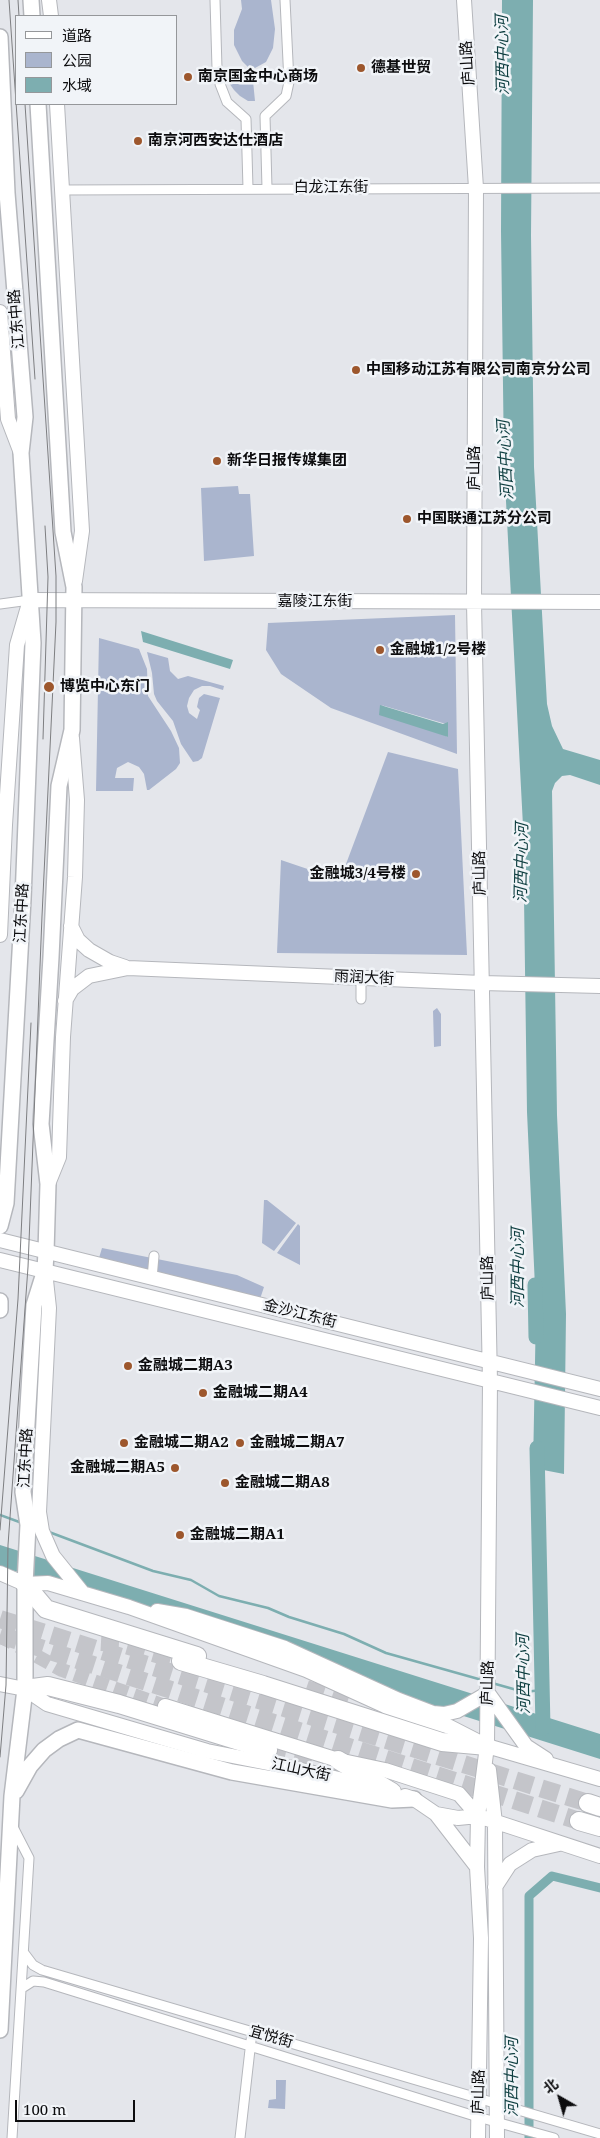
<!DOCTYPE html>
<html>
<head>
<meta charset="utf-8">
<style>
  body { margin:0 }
  #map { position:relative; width:600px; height:2138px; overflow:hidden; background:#e4e6eb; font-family:"Noto Serif","Noto Sans SC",serif }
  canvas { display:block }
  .legend { position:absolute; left:15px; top:15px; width:162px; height:90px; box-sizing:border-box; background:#f1f4f8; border:1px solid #95979a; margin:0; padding:6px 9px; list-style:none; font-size:15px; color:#0c0c0e }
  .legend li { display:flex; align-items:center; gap:10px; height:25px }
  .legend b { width:25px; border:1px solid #95979a }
  .north { position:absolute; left:535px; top:2073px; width:50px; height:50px; -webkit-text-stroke:4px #f1f4f8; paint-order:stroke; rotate:322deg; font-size:14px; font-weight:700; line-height:20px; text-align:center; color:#0c0c0e }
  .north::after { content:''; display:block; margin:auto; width:18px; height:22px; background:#0c0c0e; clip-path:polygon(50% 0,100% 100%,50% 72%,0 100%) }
  .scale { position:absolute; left:15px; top:2100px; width:120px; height:22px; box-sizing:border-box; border:2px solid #0c0c0e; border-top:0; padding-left:6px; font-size:15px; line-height:18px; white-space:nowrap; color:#0c0c0e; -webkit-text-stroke:4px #f1f4f8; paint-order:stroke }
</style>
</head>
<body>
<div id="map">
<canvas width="600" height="2138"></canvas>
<ul class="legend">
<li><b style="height:6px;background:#fff"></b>道路</li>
<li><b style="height:14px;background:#aab5ce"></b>公园</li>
<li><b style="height:14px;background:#7daeb0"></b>水域</li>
</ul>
<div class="north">北</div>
<div class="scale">100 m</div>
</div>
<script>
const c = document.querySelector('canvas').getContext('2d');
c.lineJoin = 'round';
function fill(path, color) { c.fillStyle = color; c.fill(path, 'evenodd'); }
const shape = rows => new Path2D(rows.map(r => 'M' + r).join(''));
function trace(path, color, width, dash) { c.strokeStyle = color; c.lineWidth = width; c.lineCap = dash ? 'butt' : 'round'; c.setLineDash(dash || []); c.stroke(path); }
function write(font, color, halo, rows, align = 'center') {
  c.font = font + ' "Noto Serif","Noto Sans SC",serif'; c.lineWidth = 5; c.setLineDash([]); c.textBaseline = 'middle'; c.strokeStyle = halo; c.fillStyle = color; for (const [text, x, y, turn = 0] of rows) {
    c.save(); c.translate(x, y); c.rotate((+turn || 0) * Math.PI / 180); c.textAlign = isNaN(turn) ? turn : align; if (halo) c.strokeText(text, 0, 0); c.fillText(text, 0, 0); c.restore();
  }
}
const green = shape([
  [241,0,271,0,275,29,273,48,266,62,255,68,248,67,242,61,234,45,234,30,242,9],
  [253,81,255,101,248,101,240,96,234,90,229,83],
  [238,486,239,494,250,494,254,556,204,561,201,488],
  [455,615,457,754,331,708,281,674,266,650,268,623],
  [381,705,446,724,448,737,440,733],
  [99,638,139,649,147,669,148,696,171,731,179,748,180,763,176,769,149,790,147,790,144,774,139,767,128,762,117,768,115,778,134,778,133,791,96,791],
  [147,652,168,658,170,671,178,679,188,676,224,686,223,690,210,686,202,686,194,690,189,698,187,706,189,713,197,719,200,710,197,707,199,698,204,694,220,698,202,758,198,761,193,762,181,744,173,721,157,701,154,694,152,673],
  [388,752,458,769,467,955,277,953,281,860,340,880],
  [437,1008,441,1014,441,1046,434,1047,433,1011],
  [264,1200,267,1200,296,1223,274,1251,262,1243],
  [298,1224,300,1226,300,1265,277,1253],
  [102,1248,237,1275,264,1287,260,1299,99,1258],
  [276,2080,286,2080,285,2109,268,2108,269,2100,276,2099]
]);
const water = shape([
  [502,0,533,0,531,235,534,467,547,704,552,726,563,749,600,760,600,785,570,775,562,776,555,783,552,791,557,1115,566,1314,564,1474,533,1468,536,1309,527,1112,523,826,504,463,501,231],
  [141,631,233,660,230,669,143,642],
  [380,705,443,724,448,722,448,737,379,715],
  [0,1545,600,1734,600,1759,289,1661,59,1583,0,1567]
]);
const stream = shape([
  [0,1515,22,1523],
  [49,1532,153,1571,191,1580,219,1596,268,1608,289,1617,344,1634,386,1653,482,1680],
  [492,1683,524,1692,542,1690]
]);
const canal = shape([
  [529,2138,529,1896,552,1876,600,1888]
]);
const river = shape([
  [535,1285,536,1337],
  [537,1448,543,1728]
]);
const secondaryTunnel = shape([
  [0,1636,62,1670,165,1706]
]);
const highwayTunnel = shape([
  [0,1619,588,1803],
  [0,1635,579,1821],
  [101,1642,119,1643,181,1661],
  [306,1689,347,1703],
  [268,1750,335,1765,343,1764]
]);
const street = shape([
  [215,0,217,68,220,84,227,102,246,119,248,188],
  [267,188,265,116,286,96,289,82,285,0],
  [63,190,600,188],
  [0,604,30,600],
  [361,978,361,999],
  [152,1278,154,1256],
  [24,1953,33,1965,42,1970,600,2134],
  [22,1988,33,1981,44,1982,478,2117,554,2138],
  [12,2138,29,1858,12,1825],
  [240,2138,252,2032]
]);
const secondary = shape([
  [49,0,51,16],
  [464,0,476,188,474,603,490,1381,487,1746,478,1816,477,1867,481,1938,478,2138],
  [57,104,82,531,75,581],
  [0,312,8,419,21,453],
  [71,926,78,940,89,950,110,962,125,967],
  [0,935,5,825,17,645,30,600,600,602],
  [65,1001,72,989,89,976,128,968,482,983,600,986],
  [48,1184,59,1157,63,1037,75,877,77,800,72,738],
  [0,1240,600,1389],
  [0,1260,600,1408],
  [39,1512,42,1531,53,1556,82,1592],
  [28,1525,39,1512,49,1308,45,1271],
  [0,1573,25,1584,48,1583,129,1607,306,1670,385,1706,450,1727,487,1746,600,1779],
  [157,1611,186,1616,285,1648,399,1700,433,1713,440,1718],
  [0,1684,25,1689,47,1704,207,1751,293,1768,380,1789],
  [488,1693,526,1746,546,1759],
  [165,1706,338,1760,385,1770,459,1794,478,1816],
  [433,1713,444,1714,457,1711,488,1693],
  [489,1770,495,1823,497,2138],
  [405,1796,414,1799,436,1814,458,1818,478,1816,600,1856],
  [436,1814,477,1867],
  [495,1887,510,1864,532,1850,559,1844]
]);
const primary = shape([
  [31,0,32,16],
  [0,37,7,193,25,417,21,453,33,643,23,899,6,1203,0,1226],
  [0,1301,0,1310],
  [16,1791,30,1766,44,1750,59,1739,78,1730,232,1772,392,1800,414,1799],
  [0,2030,12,1796,25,1689,25,1584,28,1525,23,1492,34,1305,45,1270,46,1252,48,1184,41,1124,51,957,59,786,72,730,74,587,63,532,38,104]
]);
const highway = shape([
  [25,1584,46,1609,197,1656],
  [181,1661,263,1685,442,1742,487,1746],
  [25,1689,48,1686,119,1704,268,1750],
  [338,1760,392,1792],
  [588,1803,600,1807],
  [579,1821,600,1827]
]);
const tram = shape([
  [9,0,35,379],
  [18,0,19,16],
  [43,739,48,577,45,526],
  [0,1530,18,1299,31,1023],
  [0,1757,6,1685,8,1545,28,1267,42,916,56,622,56,576,25,104]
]);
const markers = [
  [361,68,5,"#9d572d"],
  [188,77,5,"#9d572d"],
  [138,141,5,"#9d572d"],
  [356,370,5,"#9d572d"],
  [217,461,5,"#9d572d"],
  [407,519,5,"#9d572d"],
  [380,650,5,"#9d572d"],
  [49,687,6,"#9d572d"],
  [416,874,5,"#9d572d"],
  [128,1366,5,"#9d572d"],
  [203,1393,5,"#9d572d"],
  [124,1443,5,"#9d572d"],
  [240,1443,5,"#9d572d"],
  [175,1468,5,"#9d572d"],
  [225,1483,5,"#9d572d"],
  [180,1535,5,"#9d572d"]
];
const streetNames = [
  ["庐山路",468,63,-94],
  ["白龙江东街",331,188],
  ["江东中路",17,319,-95],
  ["庐山路",475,468,-90],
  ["嘉陵江东街",315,602],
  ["庐山路",480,873,-91],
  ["江东中路",22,913,-87],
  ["雨润大街",364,978,3],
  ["庐山路",488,1278,-91],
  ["金沙江东街",300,1314,14],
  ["江东中路",26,1458,-87],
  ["庐山路",488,1683,-89],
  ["江山大街",301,1770,12],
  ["宜悦街",271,2037,16],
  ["庐山路",479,2092,-89]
];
const poiNames = [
  ["德基世贸",371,68],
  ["南京国金中心商场",198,77],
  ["南京河西安达仕酒店",148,141],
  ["中国移动江苏有限公司南京分公司",366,370],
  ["新华日报传媒集团",227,461],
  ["中国联通江苏分公司",417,519],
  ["金融城1/2号楼",390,650],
  ["博览中心东门",60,687],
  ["金融城3/4号楼",406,874,"right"],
  ["金融城二期A3",138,1366],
  ["金融城二期A4",213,1393],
  ["金融城二期A2",134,1443],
  ["金融城二期A7",250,1443],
  ["金融城二期A5",165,1468,"right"],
  ["金融城二期A8",235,1483],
  ["金融城二期A1",190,1535]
];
const waterNames = [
  ["河西中心河",503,55,-91],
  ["河西中心河",506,460,-93],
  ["河西中心河",522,863,-89],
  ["河西中心河",518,1268,-90],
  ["河西中心河",524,1674,-91],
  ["河西中心河",512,2077,-90]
];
fill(green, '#aab5ce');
fill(water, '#7daeb0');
trace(stream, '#7daeb0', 2.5);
trace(canal, '#7daeb0', 9);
trace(river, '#7daeb0', 15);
trace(secondaryTunnel, '#c4c5ca', 14, [14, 7]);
trace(highwayTunnel, '#c4c5ca', 18, [18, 9]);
trace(street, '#b5b7bc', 11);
trace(secondary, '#b5b7bc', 16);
trace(primary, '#b5b7bc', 18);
trace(highway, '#b5b7bc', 20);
trace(street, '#fff', 9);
trace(secondary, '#fff', 14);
trace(primary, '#fff', 15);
trace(highway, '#fff', 18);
trace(tram, '#7d7e81', 1);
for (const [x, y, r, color] of markers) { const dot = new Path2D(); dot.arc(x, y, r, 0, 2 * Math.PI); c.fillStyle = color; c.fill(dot); trace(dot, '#f1f4f8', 2); }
write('15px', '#0c0c0e', '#f1f4f8', streetNames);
write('bold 15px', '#0c0c0e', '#f1f4f8', poiNames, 'left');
write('italic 16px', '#0f3f41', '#f1f4f8', waterNames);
</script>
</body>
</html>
